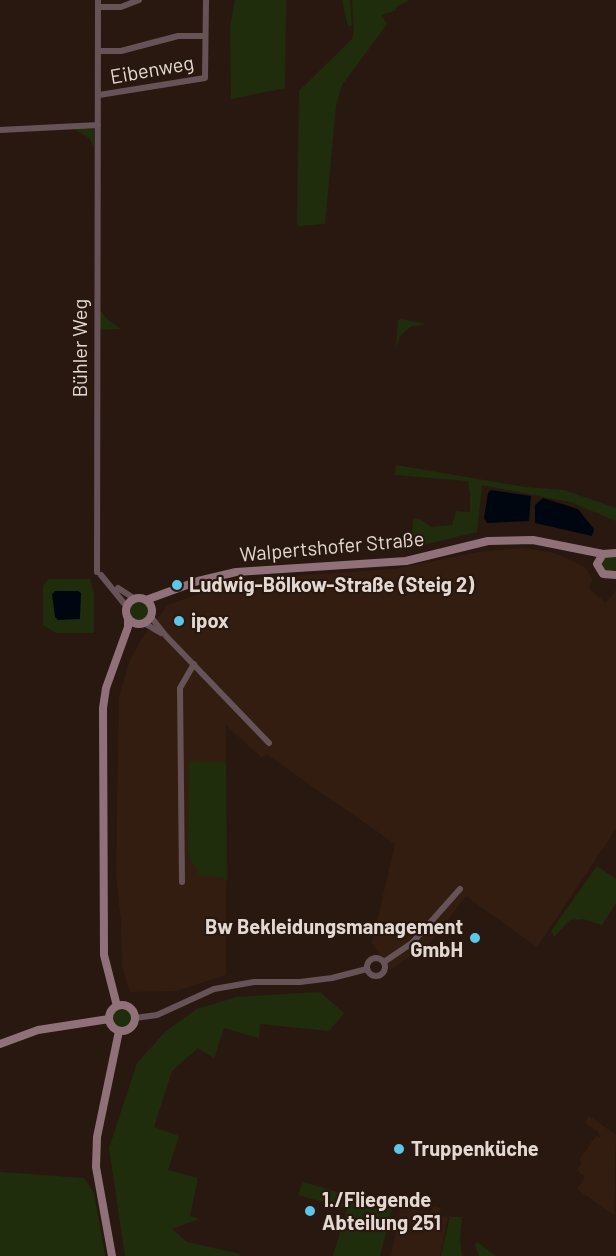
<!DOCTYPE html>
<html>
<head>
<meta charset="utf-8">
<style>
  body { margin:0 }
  canvas { display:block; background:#28180f }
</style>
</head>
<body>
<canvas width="616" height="1256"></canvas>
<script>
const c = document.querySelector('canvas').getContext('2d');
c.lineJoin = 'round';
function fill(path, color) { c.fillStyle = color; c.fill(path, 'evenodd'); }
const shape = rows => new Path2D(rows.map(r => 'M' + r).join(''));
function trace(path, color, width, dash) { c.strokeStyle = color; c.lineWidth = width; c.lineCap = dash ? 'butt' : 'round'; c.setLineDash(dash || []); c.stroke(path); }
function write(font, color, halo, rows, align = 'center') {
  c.font = font + ' Barlow,sans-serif'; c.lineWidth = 4.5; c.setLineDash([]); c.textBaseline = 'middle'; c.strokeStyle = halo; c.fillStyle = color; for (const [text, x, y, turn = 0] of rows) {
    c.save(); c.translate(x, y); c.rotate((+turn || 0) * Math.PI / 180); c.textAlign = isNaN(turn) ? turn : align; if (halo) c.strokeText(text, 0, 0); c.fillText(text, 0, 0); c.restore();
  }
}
const built = shape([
  [523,548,554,553,585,567,592,579,589,589,606,603,616,590,616,829,537,947,466,896,429,944,390,970,372,943,395,844,266,754,262,758,226,725,226,975,176,991,130,992,122,968,121,922,116,874,119,697,130,660,141,640,168,605,237,580,394,569,478,552],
  [589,1116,616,1135,614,1215,577,1189,585,1177,577,1170,582,1162,579,1160,596,1136,600,1137,598,1132,585,1123],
  [433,1206,441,1208,439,1215,448,1217,440,1256,391,1256,401,1207,431,1212]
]);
const green = shape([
  [235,0,286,0,285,88,231,99,230,27],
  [342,0,350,0,352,26,348,26],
  [352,0,410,0,396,7,396,10,382,15,387,24,342,85,336,105,325,224,297,226,299,91,352,39,354,32],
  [72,128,94,128,94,147,89,138],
  [100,310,108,320,121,329,100,330],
  [398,320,400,319,426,324,410,327,400,336,396,348],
  [396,465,525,487,564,490,616,508,616,521,570,502,482,485,477,532,398,551,396,537,412,534,413,518,422,520,431,527,452,525,456,511,470,512,470,494,468,481,395,475],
  [616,555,616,570,603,570,601,558],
  [48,579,90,579,94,593,94,633,56,633,43,625,43,586],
  '129 612a10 10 0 1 1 20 0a10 10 0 1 1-20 0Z',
  [189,761,226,762,227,881,222,877,200,876,188,854],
  [597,866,616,879,616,903,602,925,583,919,570,920,554,937,551,931],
  [320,992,344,1013,329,1031,260,1024,259,1038,224,1028,214,1058,198,1048,172,1071,154,1127,179,1136,168,1170,198,1178,190,1216,199,1219,172,1229,187,1242,240,1254,239,1256,125,1256,109,1148,137,1063,166,1031,197,1009,236,997],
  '111 1018a10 10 0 1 1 20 0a10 10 0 1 1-20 0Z',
  [0,1172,84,1178,94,1193,105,1256,0,1256],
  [303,1182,392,1208,380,1256,333,1256,347,1209,298,1195],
  [450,1217,462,1217,460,1239,462,1256,441,1256],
  [477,1242,496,1256,479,1256,475,1245]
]);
const water = shape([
  [491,490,531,496,529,521,487,523,484,518,488,493],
  [543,498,578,509,594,529,592,536,535,523,535,505],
  [55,591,78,591,81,593,80,619,58,620,55,617,52,594]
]);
const street = shape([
  [98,7,121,7,139,0],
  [99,51,121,51,178,36,205,36],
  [99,95,205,78,206,0],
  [0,130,98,125],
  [97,572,98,0],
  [101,575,127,607],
  [118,588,135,599],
  [151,617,166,636,269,743],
  [144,623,161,633],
  [182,882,180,688,194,664],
  '367 967a9 9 0 1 1 18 0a9 9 0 1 1-18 0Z',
  [384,962,412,943,460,889],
  [135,1018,157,1015,214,989,254,982,300,982,332,978,367,969]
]);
const secondary = shape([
  [616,553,603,554,597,564,603,574,616,575],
  '126 611a13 13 0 1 1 26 0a13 13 0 1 1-26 0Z',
  [146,600,198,581,236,572,406,561,488,541,533,540,603,554],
  '109 1018a13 13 0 1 1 26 0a13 13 0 1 1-26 0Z',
  [117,1006,104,955,103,708,106,688,128,627,128,618],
  [0,1044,38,1030,109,1019],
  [112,1256,96,1167,97,1137,119,1031]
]);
const markers = [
  [177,585,6,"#5dc7e8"],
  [179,621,6,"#5dc7e8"],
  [475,938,6,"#5dc7e8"],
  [399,1149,6,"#5dc7e8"],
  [310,1211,6,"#5dc7e8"]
];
const streetNames = [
  ["Eibenweg",152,70,-10],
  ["Bühler Weg",80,348,-90],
  ["Walpertshofer Straße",332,547,-5]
];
const poiNames = [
  ["Ludwig-Bölkow-Straße (Steig 2)",189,585],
  ["ipox",191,621],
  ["Bw Bekleidungsmanagement",463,927,"right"],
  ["GmbH",463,950,"right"],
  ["Truppenküche",411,1149],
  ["1./Fliegende",322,1200],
  ["Abteilung 251",322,1223]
];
fill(built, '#331d10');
fill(green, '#1f2d0c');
fill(water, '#00060f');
trace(street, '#675258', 6);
trace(secondary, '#917179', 8);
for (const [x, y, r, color] of markers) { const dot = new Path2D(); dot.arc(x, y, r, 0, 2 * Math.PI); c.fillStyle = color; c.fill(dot); trace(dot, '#28180f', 2); }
write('20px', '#e4d9d2', '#28180f', streetNames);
write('bold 20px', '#e4d9d2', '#28180f', poiNames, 'left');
</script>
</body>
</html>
